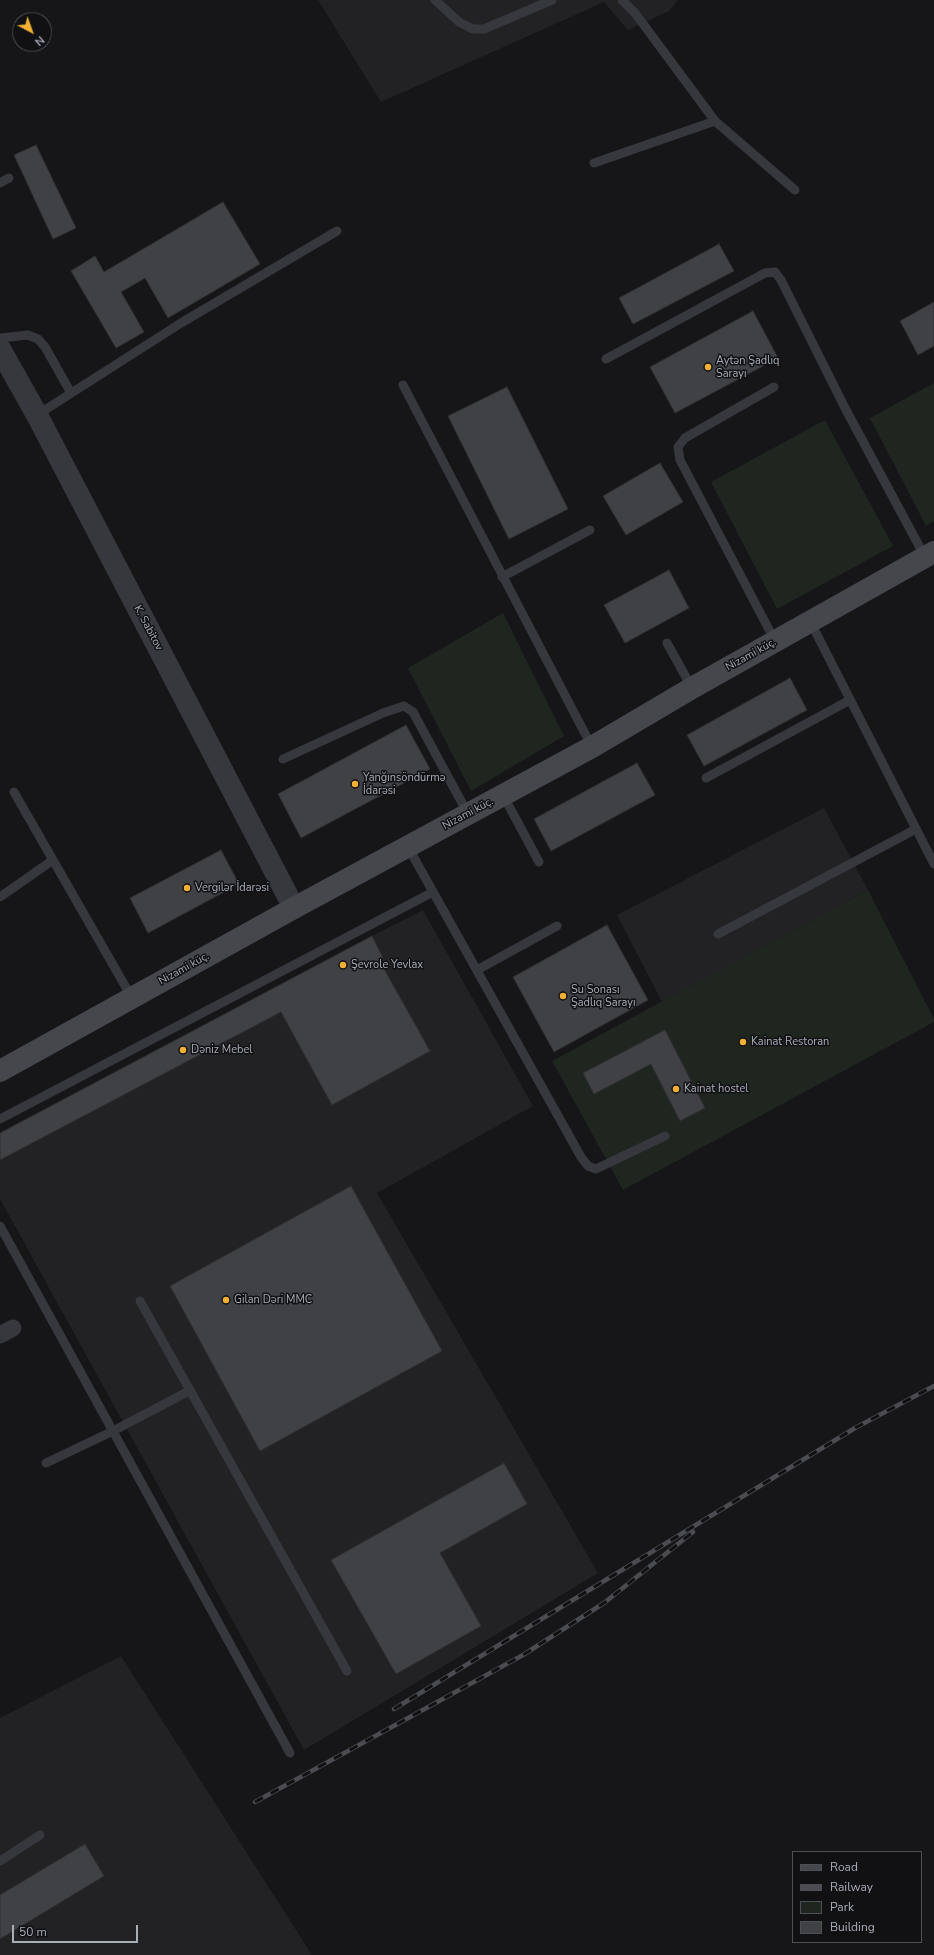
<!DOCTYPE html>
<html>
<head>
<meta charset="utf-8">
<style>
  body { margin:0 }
  #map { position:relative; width:934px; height:1955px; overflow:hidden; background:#161618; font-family:"Nunito Sans",sans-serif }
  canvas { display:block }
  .legend { position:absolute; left:792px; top:1851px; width:130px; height:92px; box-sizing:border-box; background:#111113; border:1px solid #4d4f55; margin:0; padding:5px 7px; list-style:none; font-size:12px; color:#a8adb8 }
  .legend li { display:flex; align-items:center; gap:8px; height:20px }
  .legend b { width:20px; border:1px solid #4d4f55 }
  .north { position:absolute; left:12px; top:12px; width:40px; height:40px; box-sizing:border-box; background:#111113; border:1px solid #4d4f55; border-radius:50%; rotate:139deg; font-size:11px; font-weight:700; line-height:16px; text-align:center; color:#a8adb8 }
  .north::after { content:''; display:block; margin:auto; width:14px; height:18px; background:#f2b134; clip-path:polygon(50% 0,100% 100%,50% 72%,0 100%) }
  .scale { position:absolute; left:12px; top:1925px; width:126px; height:18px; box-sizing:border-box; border:2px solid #a8adb8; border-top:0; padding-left:5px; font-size:12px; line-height:14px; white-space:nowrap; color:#a8adb8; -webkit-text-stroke:3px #111113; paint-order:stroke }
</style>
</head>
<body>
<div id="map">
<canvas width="934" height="1955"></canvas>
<ul class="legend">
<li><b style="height:5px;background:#45474d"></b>Road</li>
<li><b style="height:5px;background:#4a4c52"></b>Railway</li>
<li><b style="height:11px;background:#1e261f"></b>Park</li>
<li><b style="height:11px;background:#404145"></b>Building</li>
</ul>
<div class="north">N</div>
<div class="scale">50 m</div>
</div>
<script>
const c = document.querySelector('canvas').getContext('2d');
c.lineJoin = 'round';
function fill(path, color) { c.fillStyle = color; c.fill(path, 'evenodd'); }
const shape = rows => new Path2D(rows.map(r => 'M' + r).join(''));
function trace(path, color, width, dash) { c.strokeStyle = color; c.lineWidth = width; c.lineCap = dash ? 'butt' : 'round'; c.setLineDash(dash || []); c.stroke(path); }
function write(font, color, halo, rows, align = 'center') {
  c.font = font + ' "Nunito Sans",sans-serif'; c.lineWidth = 3; c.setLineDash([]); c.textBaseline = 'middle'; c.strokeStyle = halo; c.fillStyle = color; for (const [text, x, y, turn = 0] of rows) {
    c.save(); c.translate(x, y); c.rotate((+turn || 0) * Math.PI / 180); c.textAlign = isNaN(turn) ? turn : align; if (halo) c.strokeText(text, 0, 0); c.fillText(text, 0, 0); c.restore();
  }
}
const built = shape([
  [318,0,678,0,669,11,628,30,604,2,381,102],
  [824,808,868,890,662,1002,617,915],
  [423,910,533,1106,377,1193,598,1573,304,1750,0,1199,0,1160,383,958,372,936],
  [121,1656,312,1955,0,1955,0,1718]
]);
const green = shape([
  [934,383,934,521,926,526,870,418],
  [825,420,893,546,777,609,711,482],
  [503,613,564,736,471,791,408,668],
  [868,890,934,1019,934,1022,623,1190,552,1061]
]);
const building = shape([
  [36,145,76,228,53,239,14,155,36,145],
  [223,202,260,264,168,318,145,278,121,292,144,332,116,348,71,271,95,256,104,272,223,202],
  [719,244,734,271,633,324,619,298,719,244],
  [934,302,934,346,918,355,900,321,934,302],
  [753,311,778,358,675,413,650,367,753,311],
  [507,387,568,509,509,539,448,416,507,387],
  [660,463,683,502,626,535,603,496,660,463],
  [669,570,689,608,625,643,604,605,669,570],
  [790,678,807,710,704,766,687,735,790,678],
  [406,725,430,769,301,838,278,794,406,725],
  [637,763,655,795,551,851,534,819,637,763],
  [221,850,239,884,148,933,130,898,221,850],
  [607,925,648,1000,554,1052,513,977,607,925],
  [372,936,383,958,379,960,430,1051,332,1105,281,1012,0,1160,0,1133,372,936],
  [665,1030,705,1108,680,1121,651,1064,594,1094,583,1073,665,1030],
  [351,1186,442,1351,260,1451,170,1286,351,1186],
  [504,1463,527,1504,440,1553,481,1626,396,1674,331,1560,504,1463],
  [85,1844,104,1876,0,1939,0,1895,85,1844]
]);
const service = shape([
  [435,0,459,22,473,29,484,29,552,0],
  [622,0,635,13,715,121,795,190],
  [594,163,715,121],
  [0,183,9,178],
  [0,338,28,335,38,339,45,347,71,393],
  [606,359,765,273,775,272,781,280,845,408,925,557],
  [403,385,592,747],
  [774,387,685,438,678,447,680,460,775,641],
  [37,415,181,323,337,231],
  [502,577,590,530],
  [810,621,934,864],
  [667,643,692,688],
  [283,759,383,713,404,706,413,712,468,814],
  [706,778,850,700],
  [14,792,132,998],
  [503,795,539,862],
  [408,847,581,1157,588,1166,596,1169,665,1136],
  [0,897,53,860],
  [718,934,916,829],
  [477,970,557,926],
  [0,1119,433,892],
  [0,1226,290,1753],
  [140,1301,347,1671],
  [46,1463,113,1431,189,1391],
  [0,1861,40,1835]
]);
const minor = shape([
  [0,1335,13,1328]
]);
const tertiary = shape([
  [0,349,37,415,294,908]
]);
const secondary = shape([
  [0,1071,294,908,592,747,692,688,934,552]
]);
const rail = shape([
  [394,1709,855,1428,934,1386],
  [255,1802,523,1655,604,1603,693,1532]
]);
const markers = [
  [708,367,4,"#f2b134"],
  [355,784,4,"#f2b134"],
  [187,888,4,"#f2b134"],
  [343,965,4,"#f2b134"],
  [563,996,4,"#f2b134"],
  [743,1042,4,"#f2b134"],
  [183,1050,4,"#f2b134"],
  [676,1089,4,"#f2b134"],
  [226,1300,4,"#f2b134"]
];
const poiNames = [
  ["Aytən Şadlıq",716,361],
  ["Sarayı",716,374],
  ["Yanğınsöndürmə",363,778],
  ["İdarəsi",363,791],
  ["Vergilər İdarəsi",195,888],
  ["Şevrole Yevlax",351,965],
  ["Su Sonası",571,990],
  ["Şadlıq Sarayı",571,1003],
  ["Kainat Restoran",751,1042],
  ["Dəniz Mebel",191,1050],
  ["Kainat hostel",684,1089],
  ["Gilan Dəri MMC",234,1300]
];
const streetNames = [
  ["K. Sabitov",148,628,62],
  ["Nizami küç.",751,655,-29],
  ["Nizami küç.",468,814,-28],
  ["Nizami küç.",184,969,-29]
];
fill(built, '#222225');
fill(green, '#1e261f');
fill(building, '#404145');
trace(building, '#303034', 1);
trace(service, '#37383d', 9);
trace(minor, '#37383d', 17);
trace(tertiary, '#37383d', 22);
trace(secondary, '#45474d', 22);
trace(rail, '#4a4c52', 4.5);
trace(rail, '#111113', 3, [9]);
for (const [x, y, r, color] of markers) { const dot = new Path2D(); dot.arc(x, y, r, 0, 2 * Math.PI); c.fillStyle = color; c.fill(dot); trace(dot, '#111113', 1.5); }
write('11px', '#a8adb8', '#111113', poiNames, 'left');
write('11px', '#a8adb8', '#111113', streetNames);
</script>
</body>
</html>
